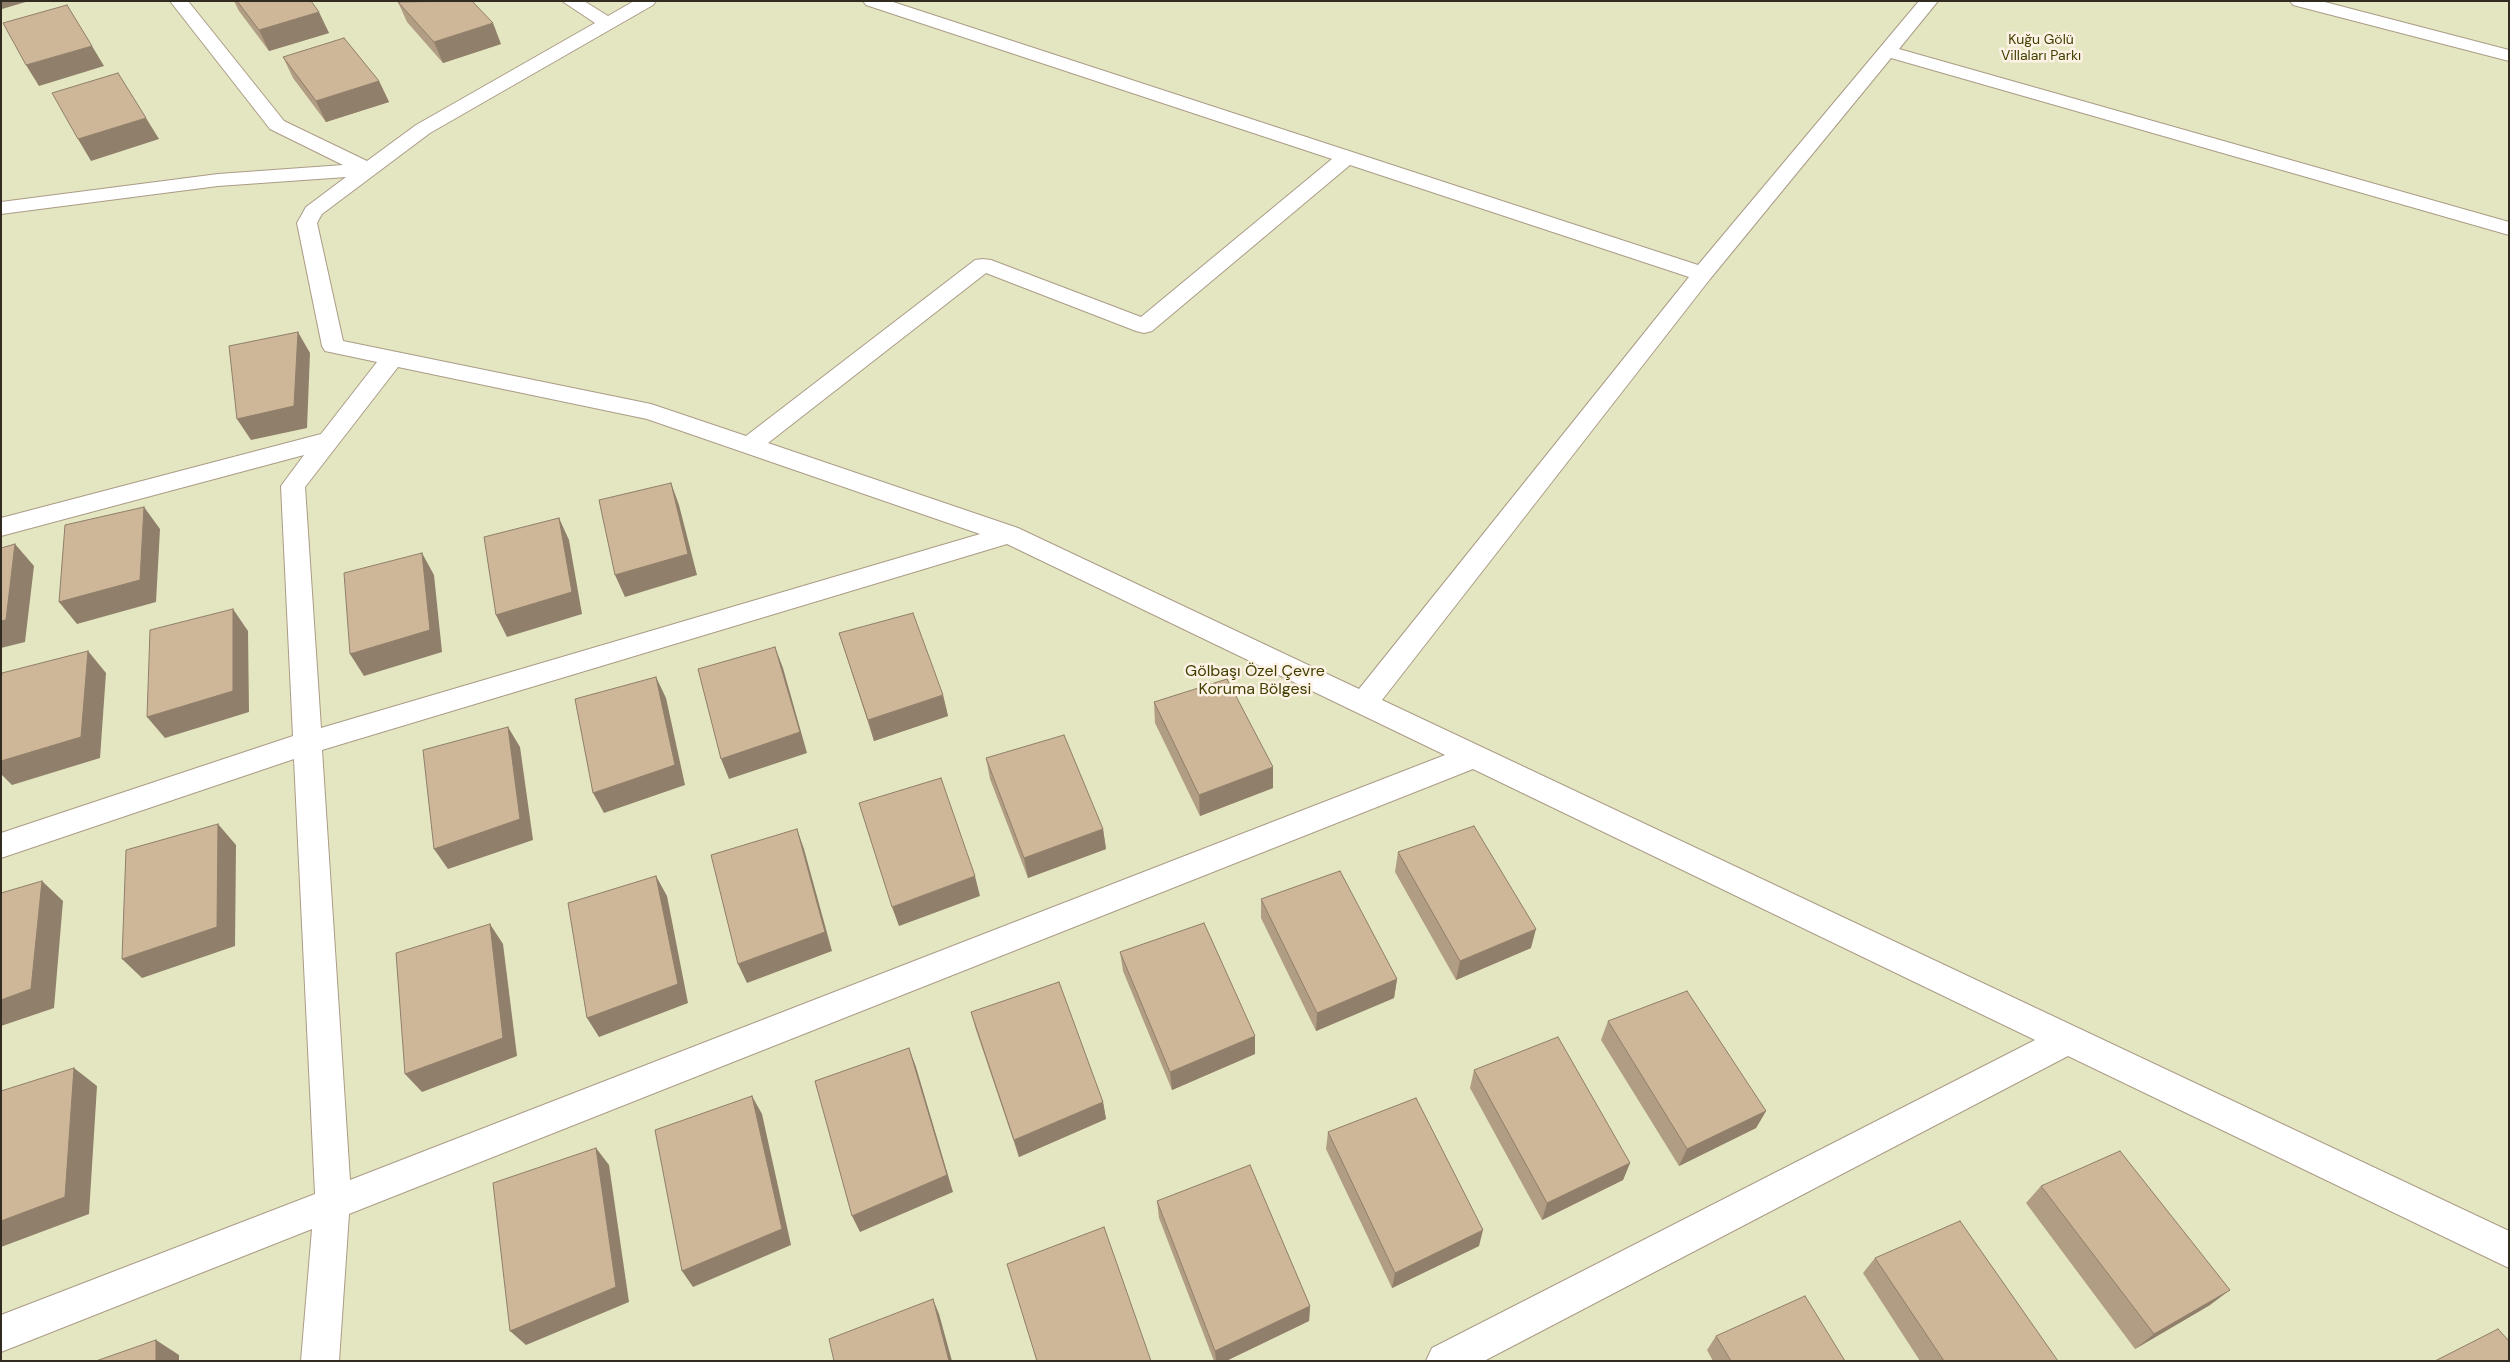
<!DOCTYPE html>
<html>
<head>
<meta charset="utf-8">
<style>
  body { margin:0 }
  #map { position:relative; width:2510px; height:1362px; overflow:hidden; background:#fdf2e5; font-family:"DM Sans",sans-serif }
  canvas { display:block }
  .frame { position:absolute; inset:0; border:2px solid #312b22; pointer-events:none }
</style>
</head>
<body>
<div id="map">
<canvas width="2510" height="1362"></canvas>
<div class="frame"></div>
</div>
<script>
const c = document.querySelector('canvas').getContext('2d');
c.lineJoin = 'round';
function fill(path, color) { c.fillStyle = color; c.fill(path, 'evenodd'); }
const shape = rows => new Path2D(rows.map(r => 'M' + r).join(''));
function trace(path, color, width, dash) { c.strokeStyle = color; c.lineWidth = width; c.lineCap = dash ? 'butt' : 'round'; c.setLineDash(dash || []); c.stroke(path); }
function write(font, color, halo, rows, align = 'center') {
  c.font = font + ' "DM Sans",sans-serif'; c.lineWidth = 5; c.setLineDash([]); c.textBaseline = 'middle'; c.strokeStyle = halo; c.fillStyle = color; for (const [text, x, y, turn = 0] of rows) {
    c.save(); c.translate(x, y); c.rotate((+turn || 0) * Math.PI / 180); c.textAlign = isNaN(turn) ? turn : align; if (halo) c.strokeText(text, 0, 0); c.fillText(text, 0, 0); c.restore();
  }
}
const green = shape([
  [1,1,2509,1,2509,1361,1,1361]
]);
const minor = shape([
  [170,1,188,1,284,121,367,161,416,125,595,23,562,1,584,1,608,16,634,1,656,1,653,5,430,133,322,214,317,223,343,341,651,404,746,436,975,260,983,259,991,260,1141,317,1332,159,866,5,863,1,890,1,1698,265,1919,1,1938,1,1899,49,2509,222,2509,235,1891,58,1710,279,1382,700,2509,1231,2509,1268,2068,1056,1484,1361,1426,1361,1432,1348,2035,1040,1473,769,349,1214,339,1361,301,1361,312,1229,1,1352,1,1315,315,1194,294,759,1,858,1,833,293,736,281,486,304,455,1,536,1,518,321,434,377,362,325,351,322,346,297,223,306,207,346,177,218,186,1,214,1,202,218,174,343,165,270,129,170,1],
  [1350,165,1689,277,1359,689,1018,528,768,443,986,273,1136,331,1144,333,1152,331,1350,165],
  [398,367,647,419,980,534,321,728,305,487,398,367],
  [1007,544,1445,755,350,1180,322,750,1007,544],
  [2290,1,2321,1,2509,50,2509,61,2293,5,2290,1]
]);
const wall = shape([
  [234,1,311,1,329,33,269,51,239,11],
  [398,2,501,44,443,63,407,22],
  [283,57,379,81,389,102,326,122,293,78],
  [839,633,943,695,948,716,874,741],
  [1154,702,1273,788,1200,816,1155,723],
  [986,758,1103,829,1106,849,1028,878,990,779],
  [1398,852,1531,948,1456,980,1395,872],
  [1261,899,1397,979,1394,998,1316,1031,1261,918],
  [1120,952,1255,1054,1172,1090,1123,971],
  [971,1012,1103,1102,1106,1119,1019,1157,976,1030],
  [1608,1021,1766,1111,1756,1128,1679,1166,1601,1040],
  [1474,1070,1630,1163,1623,1180,1542,1220,1470,1088],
  [1328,1132,1479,1246,1392,1288,1326,1149],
  [2041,1186,2210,1305,2135,1349,2026,1203],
  [1157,1201,1310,1306,1309,1321,1226,1361,1214,1361,1159,1218],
  [1875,1258,2058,1361,1920,1361,1863,1273],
  [1716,1336,1845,1361,1713,1361,1707,1350]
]);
const shadedWall = shape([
  [1,1,29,1,2,9,1,7],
  [319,12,329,33,269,51,259,30],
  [493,23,501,44,443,63,434,42],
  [92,46,104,66,39,86,26,65],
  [379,81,389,102,326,122,316,101],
  [146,118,159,139,91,161,78,139],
  [298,332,310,353,307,428,251,440,237,419],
  [671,483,679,505,697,575,625,597,615,575],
  [144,507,160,529,156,602,77,624,59,602],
  [559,518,569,540,582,614,507,637,496,615],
  [15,544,34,566,25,642,1,648,1,621],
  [422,553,434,575,442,652,364,676,350,654],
  [233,609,248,631,249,712,165,738,147,717],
  [775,647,783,668,807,753,729,779,721,759],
  [88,651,106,673,100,758,12,785,1,774,1,761],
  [656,677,666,698,685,785,604,813,593,793],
  [943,695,948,716,874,741,868,720],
  [508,727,520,747,533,840,448,869,434,849],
  [1273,767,1273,788,1200,816,1199,795],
  [218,824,236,845,235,946,142,978,122,959],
  [797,829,804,849,832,951,747,983,738,964],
  [1103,829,1106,849,1028,878,1024,858],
  [656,876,667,896,688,1003,599,1037,587,1018],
  [975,876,980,896,899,926,892,907],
  [42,881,63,901,54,1008,1,1026,1,1000],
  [490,924,503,944,517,1056,422,1092,405,1074],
  [1536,929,1531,948,1456,980,1460,961],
  [1397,979,1394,998,1316,1031,1317,1013],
  [1255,1036,1255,1054,1172,1090,1170,1072],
  [909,1048,916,1067,953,1192,860,1232,852,1216],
  [74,1068,97,1086,89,1214,1,1247,1,1221],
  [752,1096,762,1114,791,1245,693,1287,682,1271],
  [1103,1102,1106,1119,1019,1157,1014,1140],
  [1766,1111,1756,1128,1679,1166,1687,1149],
  [596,1148,609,1165,629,1302,526,1345,510,1331],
  [1630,1163,1623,1180,1542,1220,1547,1203],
  [1483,1230,1479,1246,1392,1288,1395,1273],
  [2230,1290,2210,1305,2135,1349,2154,1334],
  [933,1299,939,1314,952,1361,949,1361],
  [1310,1306,1309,1321,1226,1361,1216,1361,1215,1351],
  [156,1340,179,1355,179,1361,156,1361]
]);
const building = shape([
  [237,1,311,1,319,12,259,30,237,1],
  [472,1,493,23,434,42,398,2,472,1],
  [67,5,92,46,26,65,3,23,67,5],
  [344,38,379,81,316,101,283,57,344,38],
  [118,73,146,118,78,139,52,93,118,73],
  [298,332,294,406,237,419,229,346,298,332],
  [671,483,688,554,615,575,599,500,671,483],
  [144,507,140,580,59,602,65,525,144,507],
  [559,518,572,592,496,615,484,537,559,518],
  [15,544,6,620,1,621,1,548,15,544],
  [422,553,430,630,350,654,344,573,422,553],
  [233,609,233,691,147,717,150,630,233,609],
  [913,613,943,695,868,720,839,633,913,613],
  [775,647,800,732,721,759,698,669,775,647],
  [88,651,81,737,1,761,1,680,2,673,88,651],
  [656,677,675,765,593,793,575,699,656,677],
  [1227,679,1273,767,1199,795,1154,702,1227,679],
  [508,727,520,819,434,849,423,750,508,727],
  [1064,735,1103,829,1024,858,986,758,1064,735],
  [941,778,975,876,892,907,859,803,941,778],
  [218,824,217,927,122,959,126,850,218,824],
  [1474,826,1536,929,1460,961,1398,852,1474,826],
  [797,829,825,932,738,964,711,855,797,829],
  [1340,871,1397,979,1317,1013,1261,899,1340,871],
  [656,876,678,984,587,1018,568,903,656,876],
  [42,881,31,989,1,1000,1,893,42,881],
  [1204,923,1255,1036,1170,1072,1120,952,1204,923],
  [490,924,503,1038,405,1074,396,953,490,924],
  [1059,982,1103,1102,1014,1140,971,1012,1059,982],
  [1687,991,1766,1111,1687,1149,1608,1021,1687,991],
  [1558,1037,1630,1163,1547,1203,1474,1070,1558,1037],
  [909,1048,947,1175,852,1216,815,1081,909,1048],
  [74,1068,65,1197,1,1221,1,1091,74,1068],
  [752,1096,782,1229,682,1271,655,1130,752,1096],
  [1416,1098,1483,1230,1395,1273,1328,1132,1416,1098],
  [596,1148,616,1287,510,1331,493,1183,596,1148],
  [2120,1151,2230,1290,2154,1334,2041,1186,2120,1151],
  [1250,1165,1310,1306,1215,1351,1157,1201,1250,1165],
  [1960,1221,2058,1361,1944,1361,1875,1258,1960,1221],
  [1104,1227,1151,1361,1037,1361,1007,1264,1104,1227],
  [1805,1296,1845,1361,1731,1361,1716,1336,1805,1296],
  [933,1299,949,1361,834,1361,829,1339,933,1299],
  [2498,1329,2509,1341,2509,1361,2435,1361,2498,1329],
  [156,1340,156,1361,96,1361,156,1340]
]);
const farParknames = [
  ["Kuğu Gölü",2041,40],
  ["Villaları Parkı",2041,56]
];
const parkNames = [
  ["Gölbaşı Özel Çevre",1255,672],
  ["Koruma Bölgesi",1255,690]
];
fill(green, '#e3e6c1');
trace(minor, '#ab9b86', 2);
fill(minor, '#fff');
fill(wall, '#b19d83');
fill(shadedWall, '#907f6a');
fill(building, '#ceb698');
trace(building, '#907f6a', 1);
write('14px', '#3f4100', '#fdf2e5', farParknames);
write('16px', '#3f4100', '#fdf2e5', parkNames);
</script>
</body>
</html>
